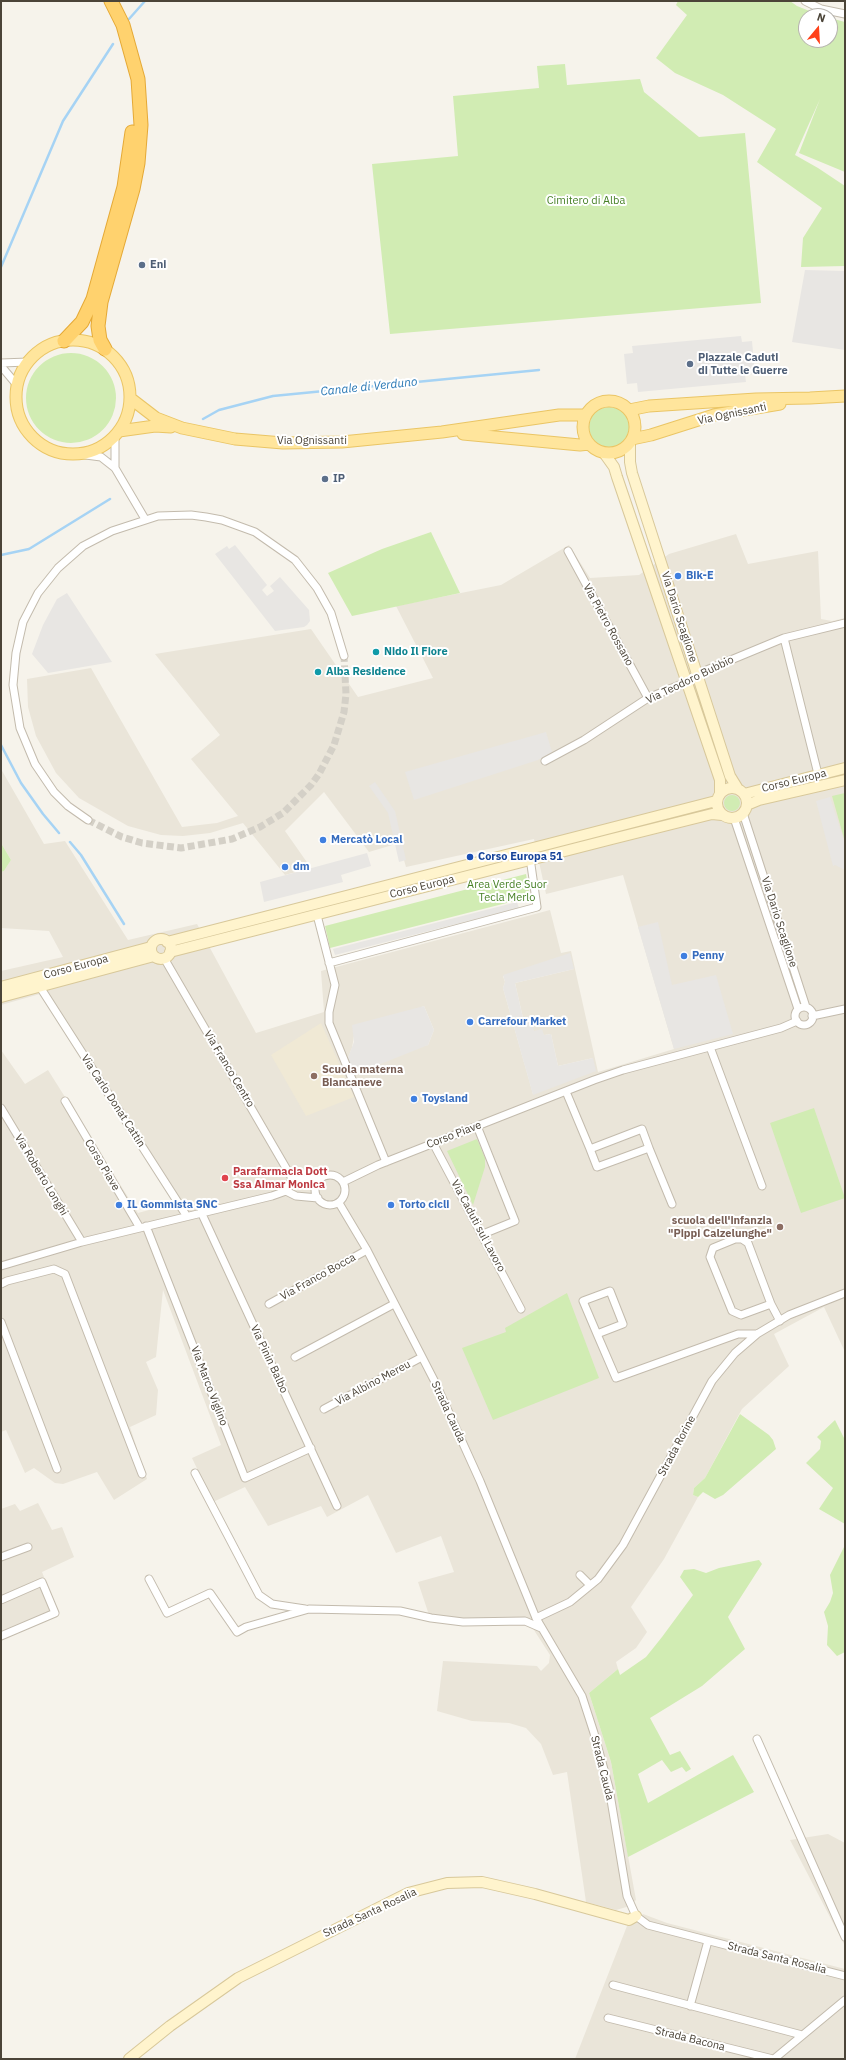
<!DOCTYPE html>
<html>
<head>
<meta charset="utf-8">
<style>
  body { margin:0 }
  #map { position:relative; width:846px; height:2060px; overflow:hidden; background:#f6f3eb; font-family:"IBM Plex Sans",sans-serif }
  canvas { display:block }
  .frame { position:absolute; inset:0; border:2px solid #4b4438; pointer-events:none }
  .north { position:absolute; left:798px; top:8px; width:40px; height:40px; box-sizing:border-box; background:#fff; border:1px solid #b7b4af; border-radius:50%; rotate:18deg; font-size:11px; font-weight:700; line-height:16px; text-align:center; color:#4b4438 }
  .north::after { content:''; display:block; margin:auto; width:14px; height:18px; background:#ff411a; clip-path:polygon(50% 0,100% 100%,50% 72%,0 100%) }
</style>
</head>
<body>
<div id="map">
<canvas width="846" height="2060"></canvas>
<div class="frame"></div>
<div class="north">N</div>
</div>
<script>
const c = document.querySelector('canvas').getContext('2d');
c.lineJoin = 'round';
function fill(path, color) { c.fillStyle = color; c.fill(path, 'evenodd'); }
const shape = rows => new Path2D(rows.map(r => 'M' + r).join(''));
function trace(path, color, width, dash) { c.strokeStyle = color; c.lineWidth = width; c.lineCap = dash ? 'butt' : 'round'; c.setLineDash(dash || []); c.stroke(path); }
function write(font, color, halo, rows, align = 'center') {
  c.font = font + ' "IBM Plex Sans",sans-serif'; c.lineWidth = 4; c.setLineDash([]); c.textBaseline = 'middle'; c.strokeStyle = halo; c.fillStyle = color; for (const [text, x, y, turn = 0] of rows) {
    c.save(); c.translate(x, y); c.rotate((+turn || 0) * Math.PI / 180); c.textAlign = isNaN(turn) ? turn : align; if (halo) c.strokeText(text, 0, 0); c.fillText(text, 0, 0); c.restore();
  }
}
const residential = shape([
  [736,534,748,564,818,551,821,619,832,621,845,618,845,1352,824,1307,774,1334,789,1366,742,1409,705,1478,694,1488,693,1495,698,1497,664,1559,631,1607,647,1632,636,1648,616,1662,618,1669,589,1693,611,1762,636,1900,630,1906,616,1910,586,1902,567,1772,553,1775,541,1744,526,1728,509,1723,472,1721,437,1711,443,1661,537,1666,541,1671,549,1663,550,1655,532,1627,527,1624,431,1621,418,1582,454,1572,441,1536,396,1553,368,1495,327,1517,321,1506,268,1526,245,1487,213,1502,192,1458,221,1445,163,1290,156,1357,146,1362,158,1390,156,1415,130,1427,147,1479,114,1500,97,1472,63,1484,55,1483,34,1468,25,1473,6,1430,1,1432,1,1050,25,1084,48,1070,138,1213,174,1203,40,994,1,1005,1,971,63,957,49,931,1,928,1,872,4,871,11,860,1,843,1,769,44,844,65,841,128,940,197,924,256,1033,324,1012,321,971,550,910,561,953,571,951,598,1072,674,1049,623,875,546,894,534,839,406,867,399,843,369,852,324,792,285,831,311,868,285,875,243,823,210,833,183,836,161,835,128,826,79,798,56,773,36,736,28,707,27,679,91,668,182,827,217,823,238,816,191,759,220,735,155,654,311,629,358,697,433,678,396,606,501,585,569,545,590,578,639,575,669,554],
  [574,969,515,983,523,1018,534,1031,544,1035,551,1034,558,1066,593,1058,533,1094,503,988,505,982,503,976],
  [424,1006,434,1030,428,1045,347,1060,352,1048,354,1036],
  [38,1503,52,1530,62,1527,74,1557,42,1572,59,1615,1,1640,1,1509,15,1504,20,1511],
  [828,1834,845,1843,845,1946,790,1840],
  [643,1914,667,1923,845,1969,845,2059,575,2059,627,1926]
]);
const education = shape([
  [321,1023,354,1097,306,1116,271,1055]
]);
const green = shape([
  [678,1,790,1,797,6,822,16,806,16,806,40,830,40,830,18,845,22,845,172,799,153,820,99,795,155,818,168,845,186,845,266,801,267,803,238,822,208,757,162,776,129,723,95,675,73,656,58,687,15,676,5],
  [565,64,567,85,640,79,644,92,699,137,745,133,761,303,390,334,372,164,458,156,453,96,539,88,537,66],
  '26 398a45 45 0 1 1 90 0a45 45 0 1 1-90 0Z',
  '589 427a20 20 0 1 1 40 0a20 20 0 1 1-40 0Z',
  [431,532,460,593,352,616,328,573,382,549],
  [845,793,845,842,832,796],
  '724 803a8 8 0 1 1 16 0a8 8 0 1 1-16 0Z',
  [1,843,11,860,4,871,1,872],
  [526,874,530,897,330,948,325,926],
  [814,1108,845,1198,801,1213,770,1123],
  [477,1139,485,1158,485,1167,473,1205,447,1151],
  [567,1293,599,1378,493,1420,462,1348,506,1332,505,1328],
  [740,1414,769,1435,773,1440,776,1449,723,1495,715,1499,703,1492,698,1497,693,1495,694,1488,705,1478],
  [835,1420,845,1440,845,1524,819,1509,833,1488,806,1463,820,1449,821,1441,817,1437],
  [845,1545,845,1652,837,1656,827,1645,828,1626,824,1612,830,1602,833,1593,830,1575],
  [759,1560,762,1564,728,1617,745,1649,702,1686,650,1718,670,1755,680,1751,691,1769,686,1772,682,1767,671,1772,662,1760,638,1774,648,1803,733,1755,754,1792,628,1857,611,1762,589,1693,618,1669,620,1675,646,1657,662,1637,693,1595,680,1577,684,1570,694,1569,706,1573,719,1568]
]);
const parking = shape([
  [805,270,845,271,845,350,792,342],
  [741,336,742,342,752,341,755,374,745,375,746,382,638,392,637,383,627,384,624,354,633,353,632,346],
  [235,545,267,585,262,590,267,596,274,591,270,586,280,577,309,610,310,621,307,625,304,627,275,631,215,554,227,546,229,549],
  [67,593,112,662,48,673,32,654,43,625,57,599],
  [546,732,552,752,538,760,414,800,405,772],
  [375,782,395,811,406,860,399,862,388,813,369,786],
  [830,797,845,844,845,870,835,865,833,866,816,801],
  [367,853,371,866,341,875,343,882,264,902,260,882],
  [517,902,519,908,335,955,333,949],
  [658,922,672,985,716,975,733,1034,674,1049,638,927],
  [570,953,574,969,515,983,523,1018,531,1016,534,1031,542,1029,544,1035,551,1034,558,1066,593,1058,596,1071,533,1095,503,988,505,982,503,975],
  [424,1006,434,1030,428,1045,353,1075,347,1060,354,1042,352,1025]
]);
const stream = shape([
  [129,19,145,1],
  [1,267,63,121,113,44],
  [203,419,219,410,273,396,539,370],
  [1,555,29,549,110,499],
  [1,745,21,783,43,814,59,833],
  [70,842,81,855,124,924]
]);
const streetTunnel = shape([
  [88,820,122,837,142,843,181,848,232,839,260,827,283,813,311,785,319,774,334,745,344,712,346,694,344,656]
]);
const street = shape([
  [805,1,821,9,845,14],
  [1,363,28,362],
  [1,366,17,385],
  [78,454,101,457,115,468,145,519],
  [115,468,115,435],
  [568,551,648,698],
  [784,638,818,774],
  [545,761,584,740,648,698,682,684,697,674,784,638,845,623],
  [743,813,806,1007],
  [734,818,798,1009],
  [88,820,68,806,54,792,35,764,20,728,13,685,16,653,23,622,38,593,58,568,83,546,112,531,158,516,191,515,206,517,222,520,255,532,295,560,317,588,331,613,344,656],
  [317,915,335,985,329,1012,329,1023,386,1162],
  [164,958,293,1180],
  [329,963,537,907,531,865],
  [40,987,186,1215],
  '795 1016a9 9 0 1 1 18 0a9 9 0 1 1-18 0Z',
  [812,1016,845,1009],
  [710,1047,762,1186],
  [566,1091,567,1094,590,1149,597,1167,649,1148,642,1129,590,1149],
  [65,1101,140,1228],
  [1,1108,82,1242],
  [477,1126,515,1221,483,1234],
  [433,1143,521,1309],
  [649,1148,672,1204],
  '315 1190a15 15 0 1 1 30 0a15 15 0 1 1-30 0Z',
  [343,1182,378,1165,594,1080,623,1070,781,1028,797,1021],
  [286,1191,288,1185,293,1180,322,1177],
  [286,1191,296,1196,318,1198],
  [339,1203,367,1250,436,1384,480,1481,536,1618,582,1696,594,1733,609,1788,627,1896,636,1916,648,1925,845,1976],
  [201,1212,337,1506],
  [146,1226,245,1478,311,1448],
  [1,1266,82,1242,272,1196,286,1191],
  [1,1284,7,1281,54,1269,65,1274,142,1474],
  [269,1304,367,1250],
  [771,1304,741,1315,732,1311,710,1257,713,1248,735,1239,742,1239,748,1243,771,1304,780,1321],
  [1,1322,57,1469],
  [597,1334,623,1324,610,1291,583,1301,597,1334,616,1378,738,1334,756,1334],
  [295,1357,394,1304],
  [324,1409,422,1357],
  [195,1473,259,1595,272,1604,305,1609],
  [1,1557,28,1547],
  [580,1575,590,1585],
  [149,1579,167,1613,210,1593,237,1632,246,1627,309,1609,400,1611,431,1618,463,1622,525,1621,541,1628],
  [1,1600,42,1582,55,1613,1,1636],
  [536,1618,570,1602,598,1579,623,1545,712,1381,735,1353,757,1334,789,1315,845,1293],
  [757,1739,845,1937],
  [613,1985,802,2035],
  [690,2006,708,1941],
  [608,2018,773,2059],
  [774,2059,845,2000]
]);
const secondary = shape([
  [630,443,630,462,632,473,730,776,738,789],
  [604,453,614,467,617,477,720,780,720,793],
  '717 803a15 15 0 1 1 30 0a15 15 0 1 1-30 0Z',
  [744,794,845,768],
  [747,805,759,800,845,780],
  '151 949a10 10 0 1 1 20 0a10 10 0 1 1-20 0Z',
  [167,942,716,801],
  [170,952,612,839,712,814,722,815],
  [1,987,151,947],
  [1,997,154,956],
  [129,2059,170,2026,238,1978,408,1893,447,1883,482,1882,535,1894,629,1920,636,1916]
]);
const primary = shape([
  '16 397a57 57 0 1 1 114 0a57 57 0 1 1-114 0Z',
  [130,398,156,418,182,428,235,439,283,443,342,442,442,432,559,415,585,415],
  '583 427a26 26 0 1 1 52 0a26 26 0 1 1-52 0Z',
  [629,410,649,406,756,399,810,398,845,396],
  [119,431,155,426,171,427],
  [463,434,580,445,589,444],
  [632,439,651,435,714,415,780,404]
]);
const highway = shape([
  [64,341,82,322,93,299,124,187,132,132],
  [105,349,100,340,98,326,101,302,133,189,138,163,141,125,138,79,123,25,111,1]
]);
const markers = [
  [142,265,4,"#5c6f8a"],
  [690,364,4,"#5c6f8a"],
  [325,479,4,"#5c6f8a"],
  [678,576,4,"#3f7fe0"],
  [376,652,4,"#0f9aa8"],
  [318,672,4,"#0f9aa8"],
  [323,840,4,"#3f7fe0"],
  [470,857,4,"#1a4fb4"],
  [285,867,4,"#3f7fe0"],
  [684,956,4,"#3f7fe0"],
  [470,1022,4,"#3f7fe0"],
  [314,1076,4,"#8d6e63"],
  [414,1099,4,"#3f7fe0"],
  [225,1178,4,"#e0444e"],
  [119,1205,4,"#3f7fe0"],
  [391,1205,4,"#3f7fe0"],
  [780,1227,4,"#8d6e63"]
];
const parkNames = [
  ["Cimitero di Alba",586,201],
  ["Area Verde Suor",507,885],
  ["Tecla Merlo",507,898]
];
const serviceNames = [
  ["Eni",150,265],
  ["Piazzale Caduti",698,358],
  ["di Tutte le Guerre",698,371],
  ["IP",333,479]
];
const streetNames = [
  ["Via Ognissanti",732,414,-12],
  ["Via Ognissanti",312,441],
  ["Via Dario Scaglione",679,617,72],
  ["Via Pietro Rossano",608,625,61],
  ["Via Teodoro Bubbio",690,680,-26],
  ["Corso Europa",794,781,-14],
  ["Corso Europa",422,887,-14],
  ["Via Dario Scaglione",779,922,72],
  ["Corso Europa",76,967,-15],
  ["Via Franco Centro",229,1069,59],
  ["Via Carlo Donat Cattin",113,1101,57],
  ["Corso Piave",454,1135,-21],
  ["Corso Piave",102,1165,59],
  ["Via Roberto Longhi",41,1175,59],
  ["Via Caduti sul Lavoro",478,1226,62],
  ["Via Franco Bocca",318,1277,-29],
  ["Via Pinin Balbo",269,1359,65],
  ["Via Albino Mereu",373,1383,-28],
  ["Via Marco Viglino",209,1386,69],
  ["Strada Cauda",448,1412,65],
  ["Strada Rorine",677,1446,-62],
  ["Strada Cauda",602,1768,76],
  ["Strada Santa Rosalia",370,1913,-25],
  ["Strada Santa Rosalia",777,1958,14],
  ["Strada Bacona",690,2039,14]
];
const shopNames = [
  ["Bik-E",686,576],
  ["Mercatò Local",331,840],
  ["dm",293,867],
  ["Penny",692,956],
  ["Carrefour Market",478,1022],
  ["Toysland",422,1099],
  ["IL Gommista SNC",127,1205],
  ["Torto cicli",399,1205]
];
const cultureNames = [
  ["Nido Il Fiore",384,652],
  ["Alba Residence",326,672]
];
const transitNames = [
  ["Corso Europa 51",478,857]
];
const educationNames = [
  ["Scuola materna",322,1070],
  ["Biancaneve",322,1083],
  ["scuola dell'infanzia",772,1221,"right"],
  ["\"Pippi Calzelunghe\"",772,1234,"right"]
];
const healthNames = [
  ["Parafarmacia Dott",233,1172],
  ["Ssa Aimar Monica",233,1185]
];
const waterNames = [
  ["Canale di Verduno",369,387,-6]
];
fill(residential, '#eae5d9');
fill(education, '#f0e9d5');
fill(green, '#d1ecb3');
fill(parking, '#e8e6e3');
trace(stream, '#a6d3f4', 2.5);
trace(streetTunnel, '#d4d0c7', 7, [7, 3.5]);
trace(street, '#c3bbad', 9);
trace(secondary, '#d8c89a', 12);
trace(primary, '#eac565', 13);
trace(highway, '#e5a936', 15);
trace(street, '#fff', 7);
trace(secondary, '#fff4cd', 10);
trace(primary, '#ffe59c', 11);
trace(highway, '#ffd26e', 13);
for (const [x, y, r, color] of markers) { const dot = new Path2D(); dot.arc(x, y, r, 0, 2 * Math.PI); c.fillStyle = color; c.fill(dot); trace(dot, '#fff', 1.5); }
write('11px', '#478127', '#fff', parkNames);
write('bold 11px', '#4e5e75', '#fff', serviceNames, 'left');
write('11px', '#4b4438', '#fff', streetNames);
write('bold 11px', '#366cbe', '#fff', shopNames, 'left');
write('bold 11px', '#0d838f', '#fff', cultureNames, 'left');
write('bold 11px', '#164399', '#fff', transitNames, 'left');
write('bold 11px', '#785e54', '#fff', educationNames, 'left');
write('bold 11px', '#be3a42', '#fff', healthNames, 'left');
write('italic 12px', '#2978b5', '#fff', waterNames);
</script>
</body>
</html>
